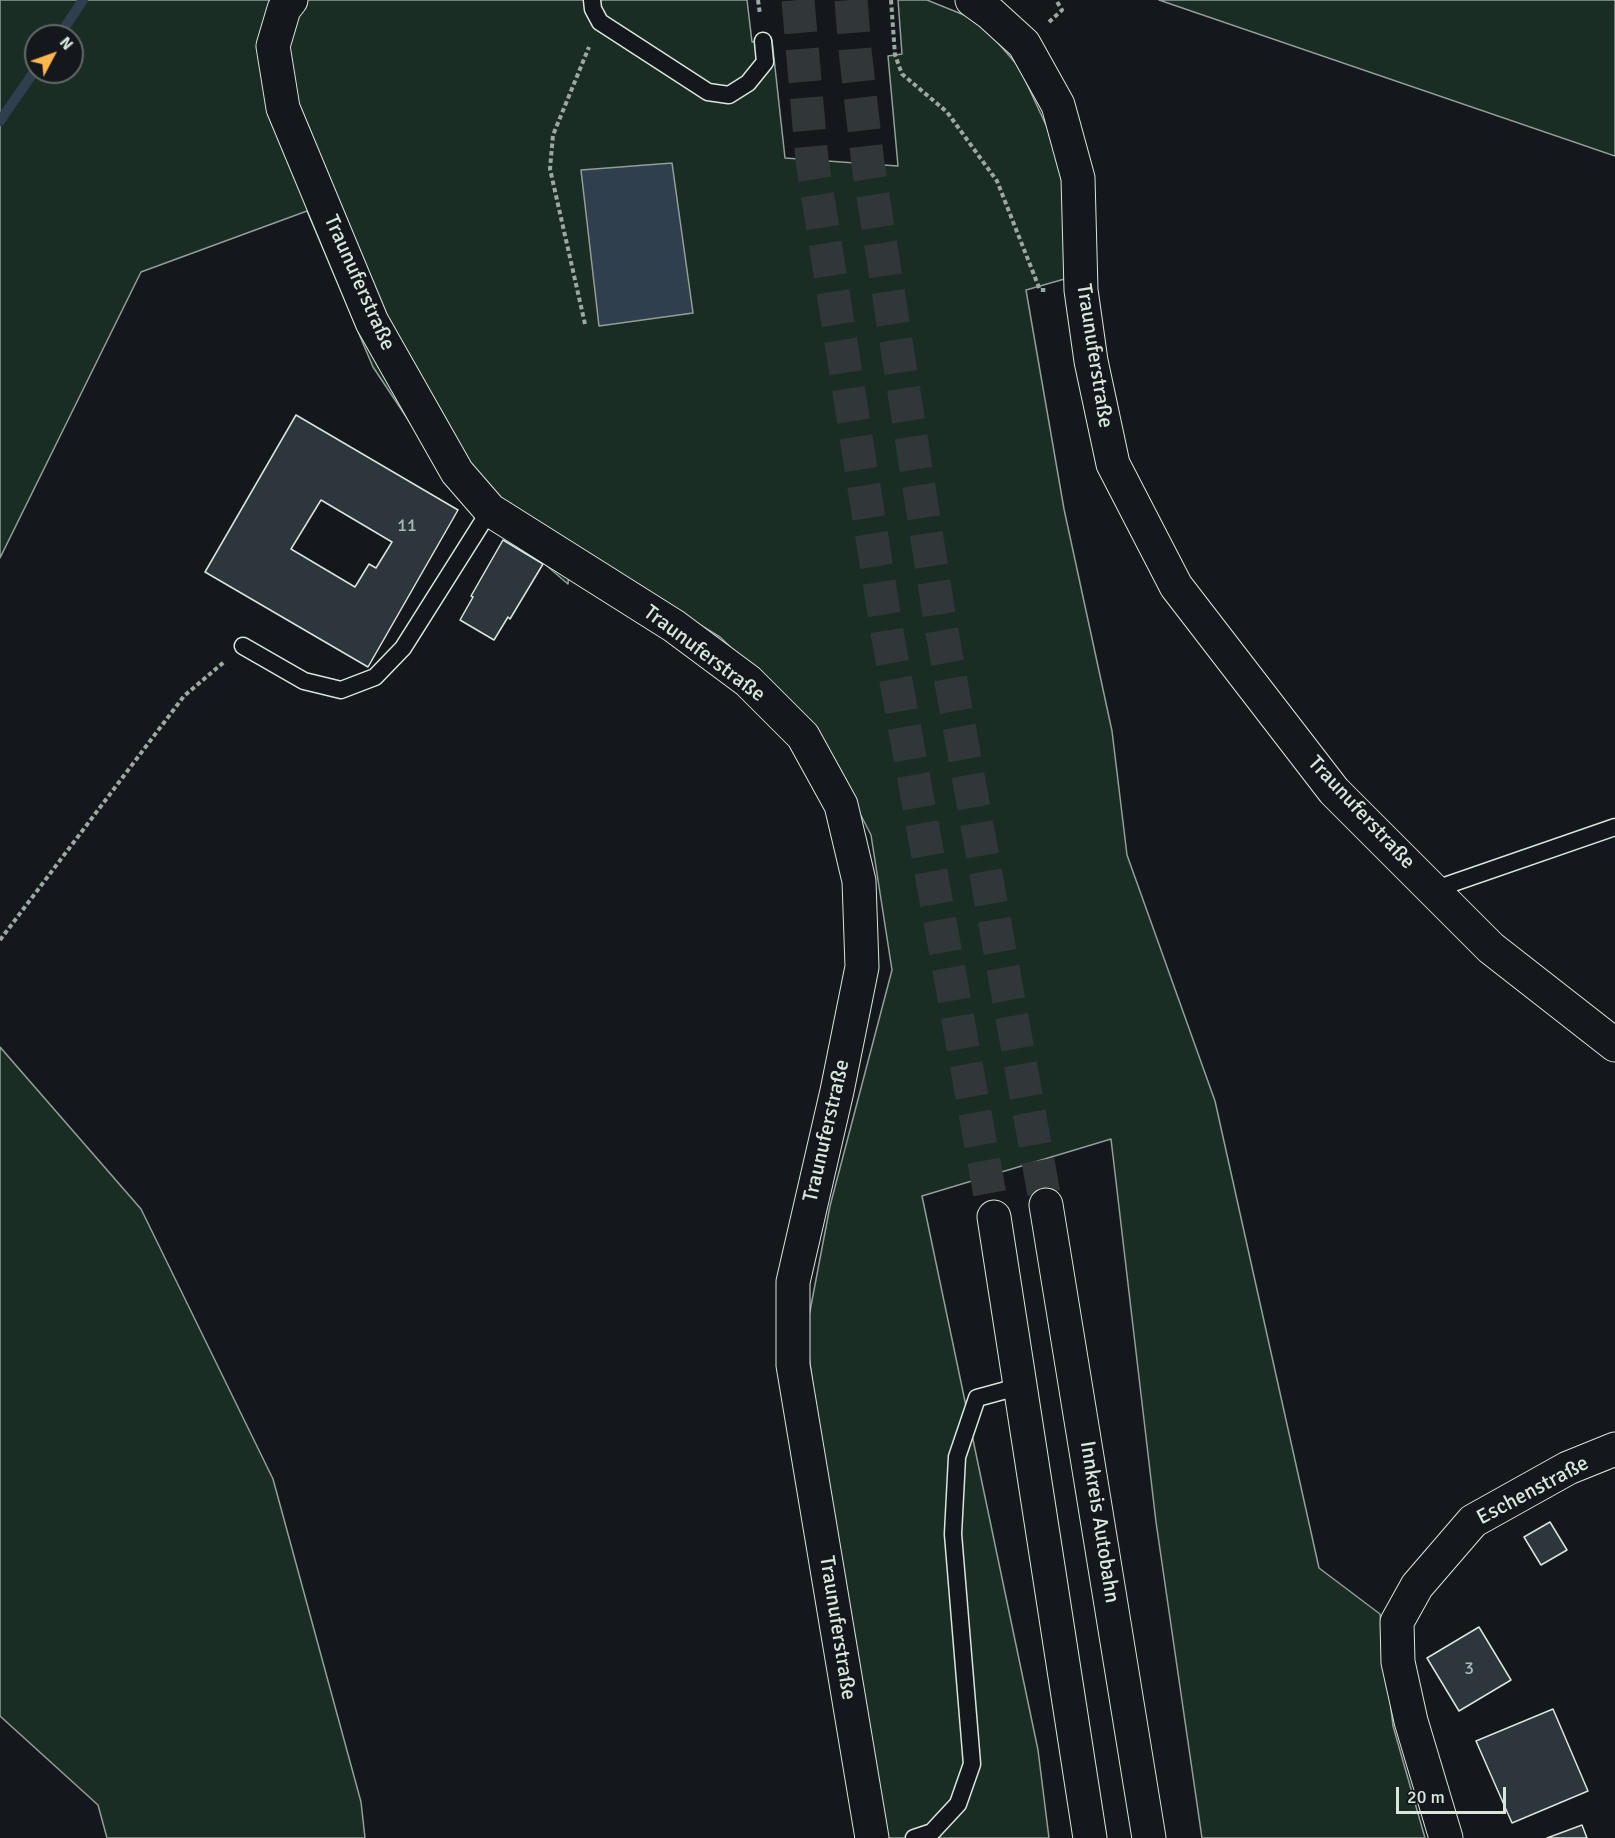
<!DOCTYPE html>
<html>
<head>
<meta charset="utf-8">
<style>
  body { margin:0 }
  #map { position:relative; width:1615px; height:1838px; overflow:hidden; background:#14181c; font-family:Signika,sans-serif }
  canvas { display:block }
  .north { position:absolute; left:24px; top:24px; width:60px; height:60px; box-sizing:border-box; background:#14181c; border:2px solid #626a69; border-radius:50%; rotate:49deg; font-size:16px; font-weight:700; line-height:24px; text-align:center; color:#d8e6dc }
  .north::after { content:''; display:block; margin:auto; width:21px; height:27px; background:#ffb74d; clip-path:polygon(50% 0,100% 100%,50% 72%,0 100%) }
  .scale { position:absolute; left:1396px; top:1787px; width:110px; height:27px; box-sizing:border-box; border:3px solid #d8e6dc; border-top:0; padding-left:8px; font-size:18px; line-height:21px; white-space:nowrap; color:#d8e6dc; -webkit-text-stroke:4px #14181c; paint-order:stroke }
</style>
</head>
<body>
<div id="map">
<canvas width="1615" height="1838"></canvas>
<div class="north">N</div>
<div class="scale">20 m</div>
</div>
<script>
const c = document.querySelector('canvas').getContext('2d');
c.lineJoin = 'round';
function fill(path, color) { c.fillStyle = color; c.fill(path, 'evenodd'); }
const shape = rows => new Path2D(rows.map(r => 'M' + r).join(''));
function trace(path, color, width, dash) { c.strokeStyle = color; c.lineWidth = width; c.lineCap = dash ? 'butt' : 'round'; c.setLineDash(dash || []); c.stroke(path); }
function write(font, color, halo, rows, align = 'center') {
  c.font = font + ' Signika,sans-serif'; c.lineWidth = 4.5; c.setLineDash([]); c.textBaseline = 'middle'; c.strokeStyle = halo; c.fillStyle = color; for (const [text, x, y, turn = 0] of rows) {
    c.save(); c.translate(x, y); c.rotate((+turn || 0) * Math.PI / 180); c.textAlign = isNaN(turn) ? turn : align; if (halo) c.strokeText(text, 0, 0); c.fillText(text, 0, 0); c.restore();
  }
}
const green = shape([
  [0,0,747,0,752,42,772,40,785,158,898,166,888,56,902,54,898,0,927,0,979,21,1019,67,1066,168,1068,278,1026,290,1064,509,1112,731,1127,855,1215,1101,1319,1568,1380,1614,1393,1726,1425,1838,1202,1838,1156,1522,1111,1139,922,1196,1038,1750,1049,1838,887,1838,825,1480,806,1332,830,1206,892,970,871,835,817,730,720,637,571,546,568,584,451,484,373,367,307,211,141,272,0,558,0,0],
  [36,36,72,36,72,72,36,72,36,36],
  [1159,0,1615,0,1615,156,1159,0],
  [0,1047,141,1209,273,1479,361,1802,365,1838,107,1838,98,1805,0,1716,0,1047]
]);
const water = shape([
  [672,163,693,313,599,326,581,170,672,163]
]);
const stream = shape([
  [59,36,83,0],
  [0,121,36,69]
]);
const building = shape([
  [296,415,458,510,368,667,205,572,296,415],
  [321,500,392,542,376,568,369,564,355,587,291,549,321,500],
  [503,540,543,564,510,619,508,617,494,640,460,620,473,597,471,596,503,540],
  [1550,1522,1567,1550,1541,1565,1524,1537,1550,1522],
  [1479,1627,1511,1680,1459,1711,1427,1658,1479,1627],
  [1553,1709,1588,1791,1512,1823,1476,1741,1553,1709],
  [1582,1825,1587,1838,1547,1838,1582,1825]
]);
const motorwayTunnel = shape([
  [798,0,812,160,887,632,994,1217],
  [851,0,855,50,868,164,941,627,1046,1205]
]);
const path = shape([
  [758,0,760,14],
  [891,0,895,55,902,74,947,112,997,181,1040,290,1048,290],
  [1049,22,1062,10,1056,0],
  [585,324,550,169,553,135,589,47],
  [0,940,184,696,224,662]
]);
const service = shape([
  [592,0,593,9,600,22,708,92,729,95,748,83,765,62,763,41],
  [243,646,304,681,341,690,375,677,403,648,490,510],
  [1433,890,1615,827],
  [914,1838,932,1832,958,1804,972,1764,953,1534,957,1457,977,1398,1021,1386]
]);
const minor = shape([
  [291,0,284,9,273,46,283,108,372,322,457,472,490,510,674,626,748,681,803,736,841,805,859,881,862,967,837,1091,793,1282,793,1365,872,1838],
  [972,0,990,13,1024,44,1058,105,1078,178,1081,290,1091,361,1113,464,1176,586,1334,791,1491,948,1615,1045],
  [1446,1838,1411,1721,1398,1662,1397,1622,1417,1586,1473,1521,1568,1468,1615,1449]
]);
const motorway = shape([
  [1046,1205,1149,1838],
  [994,1217,1090,1838]
]);
const numberNames = [
  ["11",407,526],
  ["3",1469,1669]
];
const streetNames = [
  ["Traunuferstraße",359,283,66],
  ["Traunuferstraße",1094,356,81],
  ["Traunuferstraße",704,654,37],
  ["Traunuferstraße",1361,813,47],
  ["Traunuferstraße",827,1131,-77],
  ["Eschenstraße",1533,1491,-28],
  ["Innkreis Autobahn",1099,1522,81],
  ["Traunuferstraße",837,1628,81]
];
fill(green, '#1a2d24');
trace(green, '#939e99', 1.5);
fill(water, '#2f3f4d');
trace(water, '#939e99', 1.5);
trace(stream, '#2f3f4d', 10);
fill(building, '#2c363c');
trace(building, '#d8e6dc', 1.5);
trace(motorwayTunnel, '#313739', 33, [33, 16]);
trace(service, '#d8e6dc', 19);
trace(minor, '#d8e6dc', 35);
trace(motorway, '#d8e6dc', 35);
trace(path, '#9da8a2', 4, [4.5, 3]);
trace(service, '#14181c', 16);
trace(minor, '#14181c', 33);
trace(motorway, '#14181c', 33);
write('18px', '#adbab4', null, numberNames);
write('21px', '#d8e6dc', '#14181c', streetNames);
</script>
</body>
</html>
